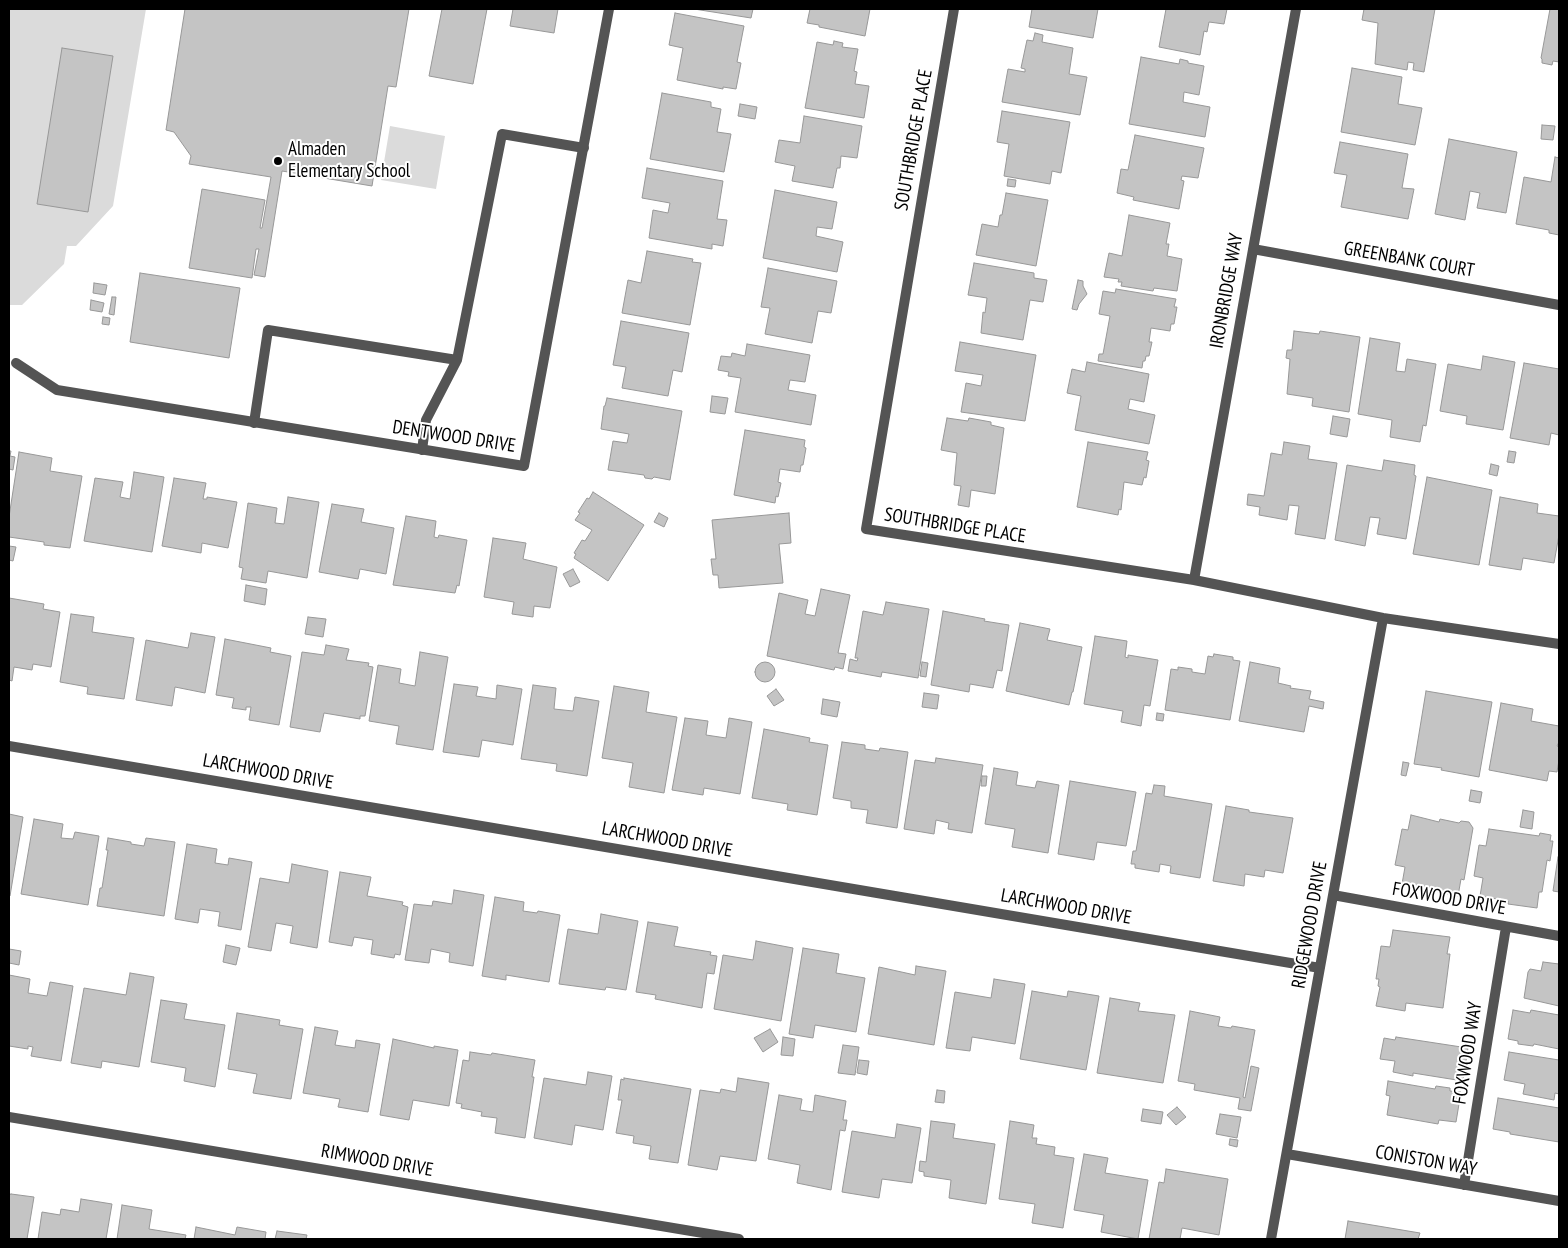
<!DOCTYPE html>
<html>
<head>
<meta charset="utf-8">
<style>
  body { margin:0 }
  #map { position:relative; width:1568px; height:1248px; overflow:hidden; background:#fff; font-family:"PT Sans Narrow",sans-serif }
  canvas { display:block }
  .frame { position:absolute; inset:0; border:10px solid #000; pointer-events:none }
</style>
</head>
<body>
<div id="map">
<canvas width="1568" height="1248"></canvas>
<div class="frame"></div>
</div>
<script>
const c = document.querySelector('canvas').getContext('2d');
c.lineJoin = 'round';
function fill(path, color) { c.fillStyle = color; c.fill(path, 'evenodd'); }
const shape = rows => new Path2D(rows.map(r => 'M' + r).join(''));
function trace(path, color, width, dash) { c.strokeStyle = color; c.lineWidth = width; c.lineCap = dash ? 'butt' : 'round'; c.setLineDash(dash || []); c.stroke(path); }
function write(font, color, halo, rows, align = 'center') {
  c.font = font + ' "PT Sans Narrow",sans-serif'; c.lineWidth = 4; c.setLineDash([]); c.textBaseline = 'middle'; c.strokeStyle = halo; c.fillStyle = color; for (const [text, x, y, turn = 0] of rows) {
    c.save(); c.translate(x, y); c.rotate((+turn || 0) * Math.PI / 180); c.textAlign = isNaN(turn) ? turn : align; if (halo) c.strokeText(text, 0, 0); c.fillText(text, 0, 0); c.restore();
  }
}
const green = shape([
  [9,9,146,9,113,206,76,246,67,246,64,264,22,305,9,305],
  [390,126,445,136,436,189,381,180]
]);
const building = shape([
  [185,9,409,9,396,87,388,86,372,186,282,171,265,277,254,275,259,249,256,249,252,278,189,268,202,189,265,200,260,228,262,228,271,177,189,164,191,156,174,132,166,130,185,9],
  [442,9,487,9,473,84,429,76,442,9],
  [513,9,558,9,554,33,510,26,513,9],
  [694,9,753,9,751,18,694,9],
  [810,9,870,9,865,36,819,27,819,25,807,23,810,9],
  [1032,9,1098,9,1093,38,1029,27,1032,9],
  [1166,9,1227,9,1224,24,1209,22,1207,32,1204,31,1200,55,1159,47,1166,9],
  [1364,9,1435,9,1424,72,1413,70,1414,63,1408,62,1407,70,1375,64,1378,23,1362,20,1364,9],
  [1550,9,1559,9,1559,62,1553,61,1552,65,1542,63,1542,59,1541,58,1550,9],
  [675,13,744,26,737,62,741,63,736,89,723,87,723,89,677,80,683,48,669,45,675,13],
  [1035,33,1043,35,1042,42,1073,48,1069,74,1087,77,1080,115,1002,102,1008,69,1025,72,1025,69,1021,68,1027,40,1033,41,1035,33],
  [834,41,843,43,842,47,858,49,854,71,857,72,855,84,869,86,864,118,805,108,817,42,833,45,834,41],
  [62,48,113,56,88,212,37,204,62,48],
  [1141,57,1179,64,1180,59,1188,61,1188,63,1204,66,1199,95,1184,92,1183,102,1210,107,1205,137,1129,124,1141,57],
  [1352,68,1402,77,1398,104,1422,108,1415,145,1341,132,1352,68],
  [662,93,711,102,711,107,721,109,717,132,731,134,724,172,650,159,662,93],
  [740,104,757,107,755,119,738,116,740,104],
  [1002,111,1070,122,1061,173,1052,171,1050,184,1004,176,1009,144,997,142,1002,111],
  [804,116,862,126,857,158,841,156,840,168,837,168,833,188,792,181,795,166,775,162,779,140,800,143,804,116],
  [1542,125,1555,126,1553,140,1541,139,1542,125],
  [1135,135,1204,148,1198,178,1182,176,1181,180,1184,181,1179,209,1133,200,1134,197,1117,193,1121,169,1128,170,1135,135],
  [1449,139,1517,152,1506,213,1477,208,1480,193,1470,191,1465,220,1435,214,1449,139],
  [1340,142,1408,154,1402,188,1414,189,1408,219,1341,207,1347,175,1334,173,1340,142],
  [1555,157,1559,158,1559,235,1549,233,1549,230,1516,224,1524,177,1551,182,1555,157],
  [647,168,723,181,717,219,727,220,723,246,712,244,712,249,649,238,653,210,668,213,670,203,642,198,647,168],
  [1008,179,1016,180,1015,187,1007,186,1008,179],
  [775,190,837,202,832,229,817,227,816,236,843,242,837,272,763,258,775,190],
  [1006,193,1048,200,1036,266,976,255,982,224,998,227,1000,215,1002,215,1006,193],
  [1129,215,1170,223,1166,244,1169,244,1167,256,1182,259,1177,291,1154,288,1153,291,1121,286,1122,282,1118,282,1119,279,1104,277,1109,253,1122,256,1129,215],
  [647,251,693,259,692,262,701,263,690,325,622,313,628,280,641,283,647,251],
  [974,263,1034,273,1034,278,1047,280,1043,302,1030,300,1023,340,981,333,983,312,985,313,987,298,968,295,974,263],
  [768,268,837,281,831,313,818,311,812,343,765,334,770,308,761,307,768,268],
  [140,273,240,288,229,358,130,342,140,273],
  [1078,280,1083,281,1083,286,1087,294,1079,304,1077,310,1072,309,1078,280],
  [94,283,107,285,105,295,93,293,94,283],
  [1116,289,1176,299,1174,307,1177,307,1174,324,1171,324,1170,331,1151,328,1149,342,1152,342,1149,356,1146,356,1145,361,1143,361,1142,368,1098,361,1099,354,1103,354,1110,316,1099,314,1103,291,1115,293,1116,289],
  [112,297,116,297,114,315,109,314,112,297],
  [91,300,104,303,102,312,90,310,91,300],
  [103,317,110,318,109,325,102,324,103,317],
  [621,321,689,333,682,372,673,370,668,396,622,388,626,367,613,365,621,321],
  [1294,331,1319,334,1320,331,1360,337,1349,412,1312,406,1313,398,1287,394,1290,359,1286,358,1287,350,1292,350,1294,331],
  [1370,338,1400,343,1396,371,1405,372,1407,359,1436,364,1426,426,1423,425,1420,442,1390,437,1392,420,1358,414,1370,338],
  [960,342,1036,355,1025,421,961,412,966,383,981,386,983,375,955,371,960,342],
  [747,344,810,355,805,382,790,380,788,390,816,395,811,425,735,412,741,378,728,376,729,372,718,370,721,356,731,357,732,353,745,356,747,344],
  [1483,356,1515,362,1503,430,1466,424,1467,416,1440,411,1448,364,1481,370,1483,356],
  [1087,362,1149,374,1144,402,1130,399,1128,409,1155,415,1149,444,1075,430,1081,396,1067,393,1072,369,1085,372,1087,362],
  [1524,363,1559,369,1559,435,1551,433,1549,445,1510,438,1524,363],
  [712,396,728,398,725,414,710,412,712,396],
  [607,398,682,411,670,480,654,477,652,479,645,478,644,475,608,470,613,441,627,443,629,434,601,429,604,406,605,406,607,398],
  [1333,416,1350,419,1347,437,1330,434,1333,416],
  [947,418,968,421,969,418,991,422,991,425,1004,428,995,494,971,490,969,507,958,505,961,486,954,485,957,453,941,450,947,418],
  [745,430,805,440,804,447,806,448,803,465,801,465,800,472,780,469,778,482,781,483,778,497,776,496,775,503,734,495,745,430],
  [1088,442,1148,452,1146,460,1149,461,1146,478,1144,477,1142,485,1124,482,1121,510,1119,509,1118,515,1077,507,1088,442],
  [1284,442,1310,446,1308,459,1337,463,1325,539,1295,534,1299,506,1289,505,1287,520,1259,515,1260,507,1247,505,1248,494,1264,496,1271,453,1282,455,1284,442],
  [9,451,11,451,10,456,15,457,13,470,9,469,9,451],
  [1509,451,1516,452,1514,463,1507,462,1509,451],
  [19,452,52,458,50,471,82,476,70,548,44,545,44,542,9,537,9,517,19,452],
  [1384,460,1415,465,1414,475,1416,476,1406,539,1377,534,1380,518,1370,517,1365,546,1335,540,1347,465,1382,471,1384,460],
  [1491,464,1499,466,1497,476,1489,474,1491,464],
  [134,472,164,477,152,552,84,541,95,478,123,482,120,497,130,499,134,472],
  [1427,477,1492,490,1479,565,1413,554,1427,477],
  [174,478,206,483,203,499,207,499,207,497,237,502,228,548,202,543,201,553,162,546,174,478],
  [593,492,644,525,608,581,574,558,576,554,574,553,582,540,585,541,592,530,575,520,580,513,578,512,587,498,589,499,593,492],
  [288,497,319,502,307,578,268,571,266,583,241,579,243,568,239,567,248,503,277,508,275,523,284,524,288,497],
  [1500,497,1538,504,1537,513,1559,516,1559,535,1554,563,1523,558,1521,570,1489,565,1500,497],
  [332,504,364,509,361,522,394,528,386,574,360,569,358,579,319,572,332,504],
  [659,513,668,518,664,527,654,522,659,513],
  [789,513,791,543,779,544,783,583,719,588,718,575,713,575,711,559,716,559,712,520,789,513],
  [406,516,436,521,434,537,438,538,439,535,467,540,459,586,457,585,455,593,393,585,406,516],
  [493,538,526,543,523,559,557,567,550,608,534,606,533,617,512,614,514,602,484,597,493,538],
  [9,546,16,547,13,561,9,560,9,546],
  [573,569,580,582,570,587,563,574,573,569],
  [246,585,267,589,265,605,244,601,246,585],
  [821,589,850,595,838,653,846,654,843,669,835,667,834,670,767,656,779,593,808,600,805,614,815,616,821,589],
  [9,598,44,604,43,609,60,612,51,667,33,664,32,670,14,667,12,681,9,680,9,598],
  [886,602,929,609,918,678,882,672,881,677,848,671,850,659,857,661,858,658,855,658,863,611,883,615,886,602],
  [943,611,985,619,984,621,1009,625,1002,671,997,670,993,688,970,684,969,692,931,685,943,611],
  [71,614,94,617,92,632,134,638,124,699,87,694,88,687,60,682,71,614],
  [308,617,326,619,323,637,305,634,308,617],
  [1020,623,1050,629,1047,640,1082,647,1073,692,1072,692,1069,705,1006,691,1020,623],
  [191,633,215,637,205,693,175,687,172,706,136,700,146,640,188,648,191,633],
  [1095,636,1127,641,1125,657,1128,658,1128,655,1158,660,1150,706,1144,705,1141,726,1121,722,1123,711,1084,704,1095,636],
  [225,639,271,648,270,652,291,656,279,725,249,720,251,707,246,707,246,710,232,708,234,698,216,695,225,639],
  [326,645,349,649,346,660,369,663,368,666,373,667,365,716,360,716,360,719,324,713,320,732,290,727,302,652,324,655,326,645],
  [420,652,448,657,433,750,396,744,399,726,369,721,378,665,401,669,399,683,415,686,420,652],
  [1214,654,1233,657,1233,660,1240,661,1230,720,1165,710,1171,669,1178,670,1178,667,1192,669,1192,672,1205,674,1208,656,1213,657,1214,654],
  [922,662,928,663,926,677,920,676,922,662],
  [1250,662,1280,668,1278,683,1291,686,1290,688,1311,691,1309,699,1324,702,1323,709,1309,706,1304,732,1239,721,1250,662],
  '755 672a10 10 0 1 1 20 0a10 10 0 1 1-20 0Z',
  [454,684,478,687,476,696,496,699,497,685,522,689,513,745,482,740,479,757,443,752,454,684],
  [533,685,556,688,554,709,573,711,575,697,599,701,587,776,556,771,557,764,521,759,533,685],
  [614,686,649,692,646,712,677,717,664,793,629,787,633,763,602,758,614,686],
  [776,689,784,700,774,706,767,696,776,689],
  [1426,691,1492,702,1479,777,1441,770,1442,768,1414,764,1426,691],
  [924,693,939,695,937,709,922,707,924,693],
  [823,699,840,702,837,717,821,714,823,699],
  [1501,703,1533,709,1531,721,1559,726,1559,742,1557,746,1559,747,1559,760,1557,772,1549,771,1547,781,1489,770,1501,703],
  [1157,713,1164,714,1163,721,1156,720,1157,713],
  [685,718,708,721,706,735,726,738,729,718,752,722,740,794,704,788,703,795,672,790,685,718],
  [764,729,810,738,809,742,828,745,817,815,787,810,788,804,752,798,764,729],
  [842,742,865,745,865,749,879,751,880,748,908,752,897,828,866,823,868,810,851,808,851,801,833,798,842,742],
  [936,758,983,765,972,833,948,829,949,823,936,820,934,834,904,829,915,760,935,763,936,758],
  [1403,762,1409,763,1406,776,1401,775,1403,762],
  [994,768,1018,772,1016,785,1035,788,1037,781,1059,785,1048,853,1012,847,1015,829,985,824,994,768],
  [982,776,987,776,986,786,981,786,982,776],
  [1070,781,1136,792,1126,846,1097,842,1094,860,1058,854,1070,781],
  [1154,785,1165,786,1164,796,1212,804,1200,878,1170,873,1171,866,1160,864,1159,872,1135,868,1135,864,1131,864,1133,851,1136,851,1146,793,1152,794,1154,785],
  [1471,790,1482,792,1480,803,1469,801,1471,790],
  [1226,806,1249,810,1249,812,1293,818,1283,873,1265,870,1264,877,1245,874,1244,886,1213,881,1226,806],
  [1523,810,1534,812,1532,829,1520,827,1523,810],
  [9,814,23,817,10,896,9,896,9,814],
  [1411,815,1439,822,1440,819,1459,823,1461,821,1469,822,1473,828,1464,880,1461,879,1458,896,1402,884,1405,867,1395,865,1402,829,1408,830,1411,815],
  [34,819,63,824,61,838,73,839,75,832,99,836,88,905,21,894,34,819],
  [1489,829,1539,836,1540,833,1551,835,1550,841,1553,841,1550,861,1547,860,1542,892,1539,892,1537,908,1508,904,1508,901,1480,896,1483,878,1474,876,1479,845,1486,846,1489,829],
  [108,838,131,842,131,844,144,846,146,838,175,842,164,916,97,906,100,888,102,888,108,850,106,850,108,838],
  [187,844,217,849,215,863,228,865,229,858,252,862,241,930,218,926,220,912,200,909,198,923,175,919,187,844],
  [1558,857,1559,857,1559,892,1553,891,1558,857],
  [292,864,328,871,317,948,290,943,293,926,276,923,271,951,248,947,260,878,289,883,292,864],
  [340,872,371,877,367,896,403,902,402,905,408,907,400,955,395,954,394,958,371,954,373,940,354,937,352,946,329,942,340,872],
  [454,890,484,895,473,966,449,962,450,953,431,949,429,963,405,960,414,904,432,906,433,901,452,904,454,890],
  [495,897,524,902,523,911,537,913,538,911,560,915,549,982,506,975,506,980,482,976,495,897],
  [601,914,638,921,626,990,606,987,605,990,559,984,568,929,598,934,601,914],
  [648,922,678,927,674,946,711,952,710,955,717,956,714,974,707,973,702,1008,655,999,656,995,636,992,648,922],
  [1393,930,1450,937,1447,954,1450,954,1443,1008,1406,1003,1405,1011,1376,1006,1380,987,1378,986,1379,979,1376,979,1381,946,1390,947,1393,930],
  [756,941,793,948,781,1021,714,1009,723,955,753,960,756,941],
  [226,945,240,948,236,965,223,962,226,945],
  [803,948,839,954,836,973,865,978,856,1032,815,1025,813,1038,789,1034,803,948],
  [9,949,21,951,19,965,9,963,9,949],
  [1543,962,1559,964,1559,1006,1524,998,1528,972,1530,969,1541,971,1543,962],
  [916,966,946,971,934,1045,868,1034,879,967,915,975,916,966],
  [130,973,154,977,139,1067,102,1061,101,1068,71,1063,84,988,126,995,130,973],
  [9,975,30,979,28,993,47,996,50,982,73,986,61,1061,31,1056,33,1047,28,1046,28,1049,9,1046,9,975],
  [994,979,1025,984,1015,1044,972,1037,970,1051,946,1048,955,992,991,998,994,979],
  [1032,991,1067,997,1068,991,1099,996,1086,1070,1020,1059,1032,991],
  [1110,998,1140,1003,1138,1011,1175,1015,1163,1083,1097,1073,1110,998],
  [161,1000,187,1004,184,1019,225,1025,215,1087,184,1081,186,1068,151,1062,161,1000],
  [1513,1010,1530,1013,1531,1010,1559,1015,1559,1049,1534,1044,1533,1046,1518,1044,1518,1041,1508,1039,1513,1010],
  [1190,1011,1220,1017,1218,1026,1231,1028,1232,1026,1255,1030,1243,1097,1245,1098,1251,1066,1259,1068,1251,1111,1238,1109,1240,1098,1194,1090,1195,1084,1178,1081,1190,1011],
  [237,1013,280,1020,279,1025,303,1029,291,1099,253,1093,257,1074,228,1069,237,1013],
  [315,1027,338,1031,335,1045,355,1048,356,1040,380,1044,368,1112,338,1107,340,1099,303,1093,315,1027],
  [770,1029,778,1042,763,1052,754,1038,770,1029],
  [783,1037,795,1039,793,1056,781,1055,783,1037],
  [1396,1037,1468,1048,1463,1081,1413,1073,1413,1076,1393,1072,1395,1061,1380,1059,1384,1038,1395,1040,1396,1037],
  [393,1039,434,1048,434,1046,458,1050,449,1106,413,1100,409,1120,380,1115,393,1039],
  [843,1045,859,1047,855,1075,838,1073,843,1045],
  [470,1052,491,1055,492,1053,535,1060,532,1077,534,1077,525,1138,495,1133,497,1118,481,1116,482,1112,461,1108,462,1104,456,1103,463,1060,469,1061,470,1052],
  [1509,1052,1559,1060,1559,1094,1555,1093,1554,1100,1523,1094,1525,1084,1504,1080,1509,1052],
  [859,1060,869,1061,867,1075,857,1073,859,1060],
  [588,1072,612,1076,603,1130,575,1125,572,1145,534,1138,544,1078,586,1085,588,1072],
  [624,1078,691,1089,678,1163,649,1159,651,1146,633,1143,634,1136,616,1133,622,1100,618,1100,621,1079,624,1080,624,1078],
  [738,1078,769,1083,756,1161,720,1156,717,1170,688,1165,700,1090,720,1093,721,1089,736,1092,738,1078],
  [1388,1081,1435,1089,1436,1086,1450,1088,1450,1091,1461,1092,1456,1122,1439,1120,1438,1124,1387,1115,1390,1096,1386,1095,1388,1081],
  [937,1090,945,1091,944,1103,935,1102,937,1090],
  [779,1095,802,1099,800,1110,813,1112,815,1095,846,1101,843,1120,847,1120,845,1131,840,1130,831,1190,797,1183,800,1165,768,1159,779,1095],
  [1498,1098,1559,1108,1559,1142,1510,1134,1510,1132,1493,1129,1498,1098],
  [1177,1107,1186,1117,1176,1125,1167,1115,1177,1107],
  [1143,1109,1163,1112,1161,1124,1141,1121,1143,1109],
  [1220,1114,1241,1117,1237,1138,1216,1134,1220,1114],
  [931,1121,955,1124,953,1138,995,1144,986,1204,949,1198,951,1180,924,1176,924,1172,919,1171,920,1161,926,1162,931,1121],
  [1010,1121,1034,1125,1032,1138,1037,1138,1036,1144,1055,1147,1054,1155,1074,1158,1063,1228,1032,1223,1035,1204,999,1199,1010,1121],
  [897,1124,921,1128,912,1183,882,1179,879,1198,842,1192,852,1131,895,1138,897,1124],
  [1230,1139,1238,1140,1237,1147,1229,1145,1230,1139],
  [1084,1154,1108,1158,1105,1173,1148,1180,1138,1239,1101,1232,1104,1215,1074,1210,1084,1154],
  [1166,1169,1228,1179,1219,1235,1182,1228,1180,1239,1149,1239,1159,1182,1164,1183,1166,1169],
  [11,1194,34,1197,27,1239,9,1239,9,1195,11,1194],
  [81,1199,112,1204,106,1239,38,1239,42,1212,60,1215,61,1209,79,1212,81,1199],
  [122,1205,152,1210,149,1229,186,1235,185,1239,117,1239,122,1205],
  [1348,1221,1420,1233,1418,1239,1345,1239,1348,1221],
  [196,1227,235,1235,237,1227,266,1232,265,1239,194,1239,196,1227],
  [277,1231,307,1235,306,1239,275,1239,277,1231]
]);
const service = shape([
  [254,423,268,330,457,360],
  [422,450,426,420,457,360,502,134,584,148]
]);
const minor = shape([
  [954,9,866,529,1194,580,1383,618,1559,644],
  [1253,249,1559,305],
  [16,363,57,390,524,466,609,9],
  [1194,580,1296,9],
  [9,746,1320,968],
  [1333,895,1559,936],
  [9,1117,739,1239],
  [1287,1154,1559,1201],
  [1464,1185,1506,927],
  [1271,1239,1383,618]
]);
const markers = [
  [278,161,5,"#000"]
];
const streetNames = [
  ["SOUTHBRIDGE PLACE",914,140,-80],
  ["GREENBANK COURT",1409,260,10],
  ["IRONBRIDGE WAY",1227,291,-80],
  ["DENTWOOD DRIVE",454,437,9],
  ["SOUTHBRIDGE PLACE",955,526,9],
  ["LARCHWOOD DRIVE",268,772,10],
  ["LARCHWOOD DRIVE",667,840,10],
  ["FOXWOOD DRIVE",1449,899,10],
  ["LARCHWOOD DRIVE",1066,907,10],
  ["RIDGEWOOD DRIVE",1310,925,-80],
  ["FOXWOOD WAY",1468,1053,-81],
  ["RIMWOOD DRIVE",377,1161,10],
  ["CONISTON WAY",1426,1161,10]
];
const poiNames = [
  ["Almaden",288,150],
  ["Elementary School",288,172]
];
fill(green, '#dbdbdb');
fill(building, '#c4c4c4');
trace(building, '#989898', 1);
trace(service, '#545454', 10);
trace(minor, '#545454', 10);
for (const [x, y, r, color] of markers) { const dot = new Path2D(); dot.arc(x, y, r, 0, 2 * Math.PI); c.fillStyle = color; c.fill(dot); trace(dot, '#fff', 2); }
write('19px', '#000', '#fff', streetNames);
write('19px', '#000', '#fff', poiNames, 'left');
</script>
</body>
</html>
